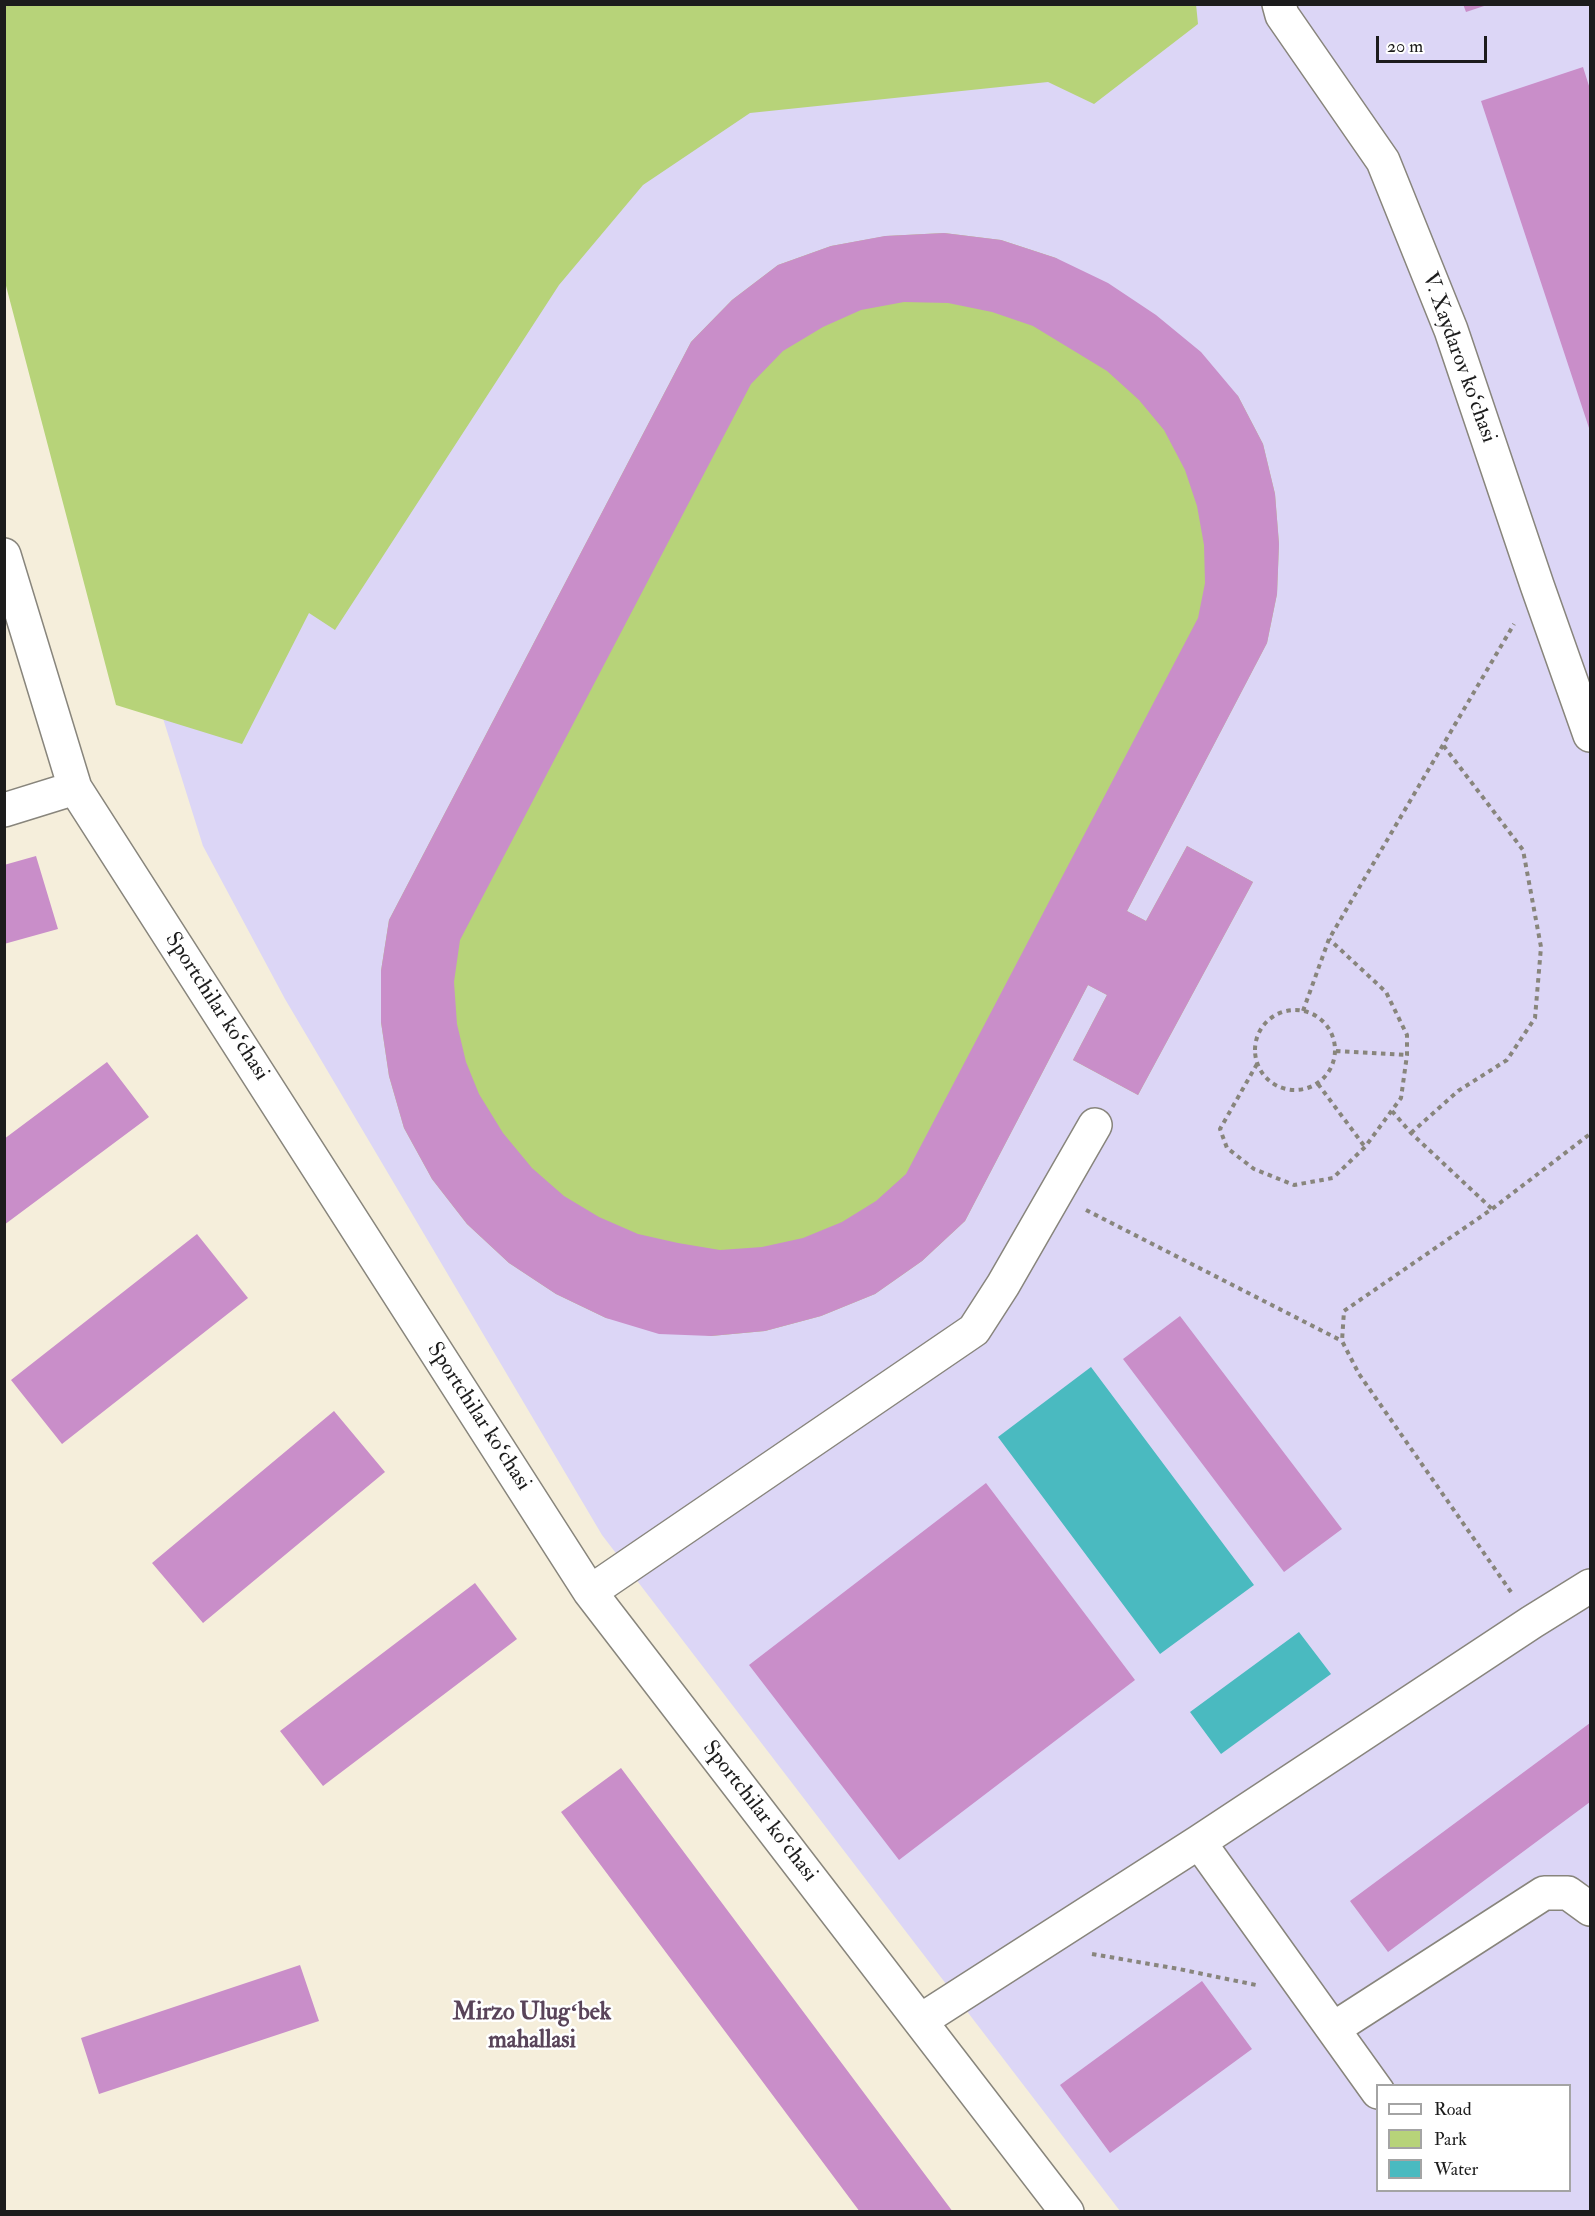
<!DOCTYPE html>
<html>
<head>
<meta charset="utf-8">
<style>
  body { margin:0 }
  #map { position:relative; width:1595px; height:2216px; overflow:hidden; background:#f5eedb; font-family:"IM FELL Double Pica",serif }
  canvas { display:block }
  .frame { position:absolute; inset:0; border:6px solid #1c1c1c; pointer-events:none }
  .legend { position:absolute; left:1376px; top:2084px; width:195px; height:108px; box-sizing:border-box; background:#fff; border:2px solid #a4a4a4; margin:0; padding:8px 10px; list-style:none; font-size:18px; color:#1c1c1c }
  .legend li { display:flex; align-items:center; gap:12px; height:30px }
  .legend b { width:30px; border:2px solid #a4a4a4 }
  .scale { position:absolute; left:1376px; top:36px; width:111px; height:27px; box-sizing:border-box; border:3px solid #1c1c1c; border-top:0; padding-left:8px; font-size:18px; line-height:21px; white-space:nowrap; color:#1c1c1c; -webkit-text-stroke:4px #fff; paint-order:stroke }
</style>
</head>
<body>
<div id="map">
<canvas width="1595" height="2216"></canvas>
<div class="frame"></div>
<ul class="legend">
<li><b style="height:8px;background:#fff"></b>Road</li>
<li><b style="height:16px;background:#b7d379"></b>Park</li>
<li><b style="height:16px;background:#4abac0"></b>Water</li>
</ul>
<div class="scale">20 m</div>
</div>
<script>
const c = document.querySelector('canvas').getContext('2d');
c.lineJoin = 'round';
function fill(path, color) { c.fillStyle = color; c.fill(path, 'evenodd'); }
const shape = rows => new Path2D(rows.map(r => 'M' + r).join(''));
function trace(path, color, width, dash) { c.strokeStyle = color; c.lineWidth = width; c.lineCap = dash ? 'butt' : 'round'; c.setLineDash(dash || []); c.stroke(path); }
function write(font, color, halo, rows, align = 'center') {
  c.font = font + ' "IM FELL Double Pica",serif'; c.lineWidth = 5; c.setLineDash([]); c.textBaseline = 'middle'; c.strokeStyle = halo; c.fillStyle = color; for (const [text, x, y, turn = 0] of rows) {
    c.save(); c.translate(x, y); c.rotate((+turn || 0) * Math.PI / 180); c.textAlign = isNaN(turn) ? turn : align; if (halo) c.strokeText(text, 0, 0); c.fillText(text, 0, 0); c.restore();
  }
}
const built = shape([
  [4,5,1590,5,1590,2211,1120,2211,602,1535,285,999,203,846,5,214],
  [1378,2086,1570,2086,1570,2190,1378,2190]
]);
const green = shape([
  [1196,4,1198,24,1094,104,1048,82,750,113,643,185,559,285,335,630,309,613,242,744,116,705,5,282,5,5],
  [944,233,1001,240,1056,258,1238,396,1263,444,1275,494,1279,544,1277,594,1267,643,1127,911,1146,921,1187,846,1253,882,1138,1095,1073,1060,1107,995,1088,985,965,1221,922,1261,875,1294,821,1316,765,1331,711,1336,606,1318,556,1294,509,1263,467,1224,432,1179,404,1128,389,1076,381,1022,381,971,389,920,691,342,732,300,778,265,831,246,886,236]
]);
const water = shape([
  [1091,1367,1254,1585,1160,1654,998,1437],
  [1299,1632,1331,1674,1221,1754,1190,1712]
]);
const building = shape([
  [1463,4,1487,4,1487,5,1466,12],
  [1583,67,1590,89,1590,431,1481,101],
  [944,233,1001,240,1056,258,1108,283,1156,315,1201,352,1238,396,1263,444,1275,494,1279,544,1277,594,1267,643,1127,911,1146,921,1187,846,1253,882,1138,1095,1073,1060,1107,995,1088,985,965,1221,922,1261,875,1294,821,1316,765,1331,711,1336,659,1334,606,1318,556,1294,509,1263,467,1224,432,1179,404,1128,389,1076,381,1022,381,971,389,920,691,342,732,300,778,265,831,246,885,236],
  [904,302,948,303,992,312,1033,326,1107,371,1139,400,1164,430,1185,470,1197,506,1204,545,1205,583,1198,618,906,1174,876,1201,842,1222,803,1238,762,1247,720,1250,678,1243,638,1234,599,1217,564,1196,532,1168,503,1133,479,1094,466,1062,457,1024,454,982,460,940,751,384,783,351,823,327,861,310],
  [36,856,58,929,4,944,4,865],
  [107,1062,149,1117,4,1225,4,1139],
  [197,1234,248,1298,62,1444,11,1380],
  [1180,1316,1342,1529,1284,1572,1123,1359],
  [334,1411,385,1472,203,1623,152,1563],
  [986,1483,1135,1680,899,1860,749,1665],
  [475,1583,517,1639,323,1786,280,1731],
  [1590,1723,1590,1802,1388,1952,1350,1901],
  [621,1768,953,2212,860,2212,561,1812],
  [300,1965,319,2021,99,2094,81,2038],
  [1202,1981,1252,2049,1110,2153,1060,2085]
]);
const path = shape([
  '1255 1050a40 40 0 1 1 80 0a40 40 0 1 1-80 0Z',
  [1303,1011,1329,939,1514,624],
  [1336,1051,1407,1055],
  [1257,1064,1220,1129,1227,1148,1254,1169,1294,1185,1333,1178,1365,1147,1401,1098,1407,1055,1407,1035,1386,992,1329,939],
  [1318,1084,1365,1147],
  [1392,1111,1411,1133,1492,1209],
  [1411,1133,1458,1091,1507,1060,1535,1018,1541,947,1523,850,1443,745],
  [1086,1210,1342,1341],
  [1511,1592,1359,1374,1342,1341,1344,1311,1492,1209,1590,1134],
  [1092,1954,1179,1969,1256,1985]
]);
const minor = shape([
  [1279,4,1282,15,1383,161,1451,330,1537,585,1590,735],
  [4,555,75,788,590,1592,1067,2212],
  [4,810,75,788],
  [590,1592,974,1330,1003,1285,1095,1125],
  [1199,1842,1378,2092],
  [920,2021,1199,1842,1532,1622,1590,1586],
  [1333,2029,1544,1893,1568,1893,1590,1909]
]);
const streetNames = [
  ["V. Xaydarov ko‘chasi",1458,358,70],
  ["Sportchilar ko‘chasi",216,1007,57],
  ["Sportchilar ko‘chasi",478,1417,57],
  ["Sportchilar ko‘chasi",759,1812,52]
];
const neighbourhoodNames = [
  ["Mirzo Ulugʻbek",532,2014],
  ["mahallasi",532,2042]
];
fill(built, '#dcd6f6');
fill(green, '#b7d379');
fill(water, '#4abac0');
fill(building, '#c98ec9');
trace(minor, '#88857c', 36);
trace(path, '#88857c', 4, [4.5, 4.5]);
trace(minor, '#fff', 33);
write('22px', '#1c1c1c', '#fff', streetNames);
write('bold 24px', '#594459', '#fff', neighbourhoodNames);
</script>
</body>
</html>
